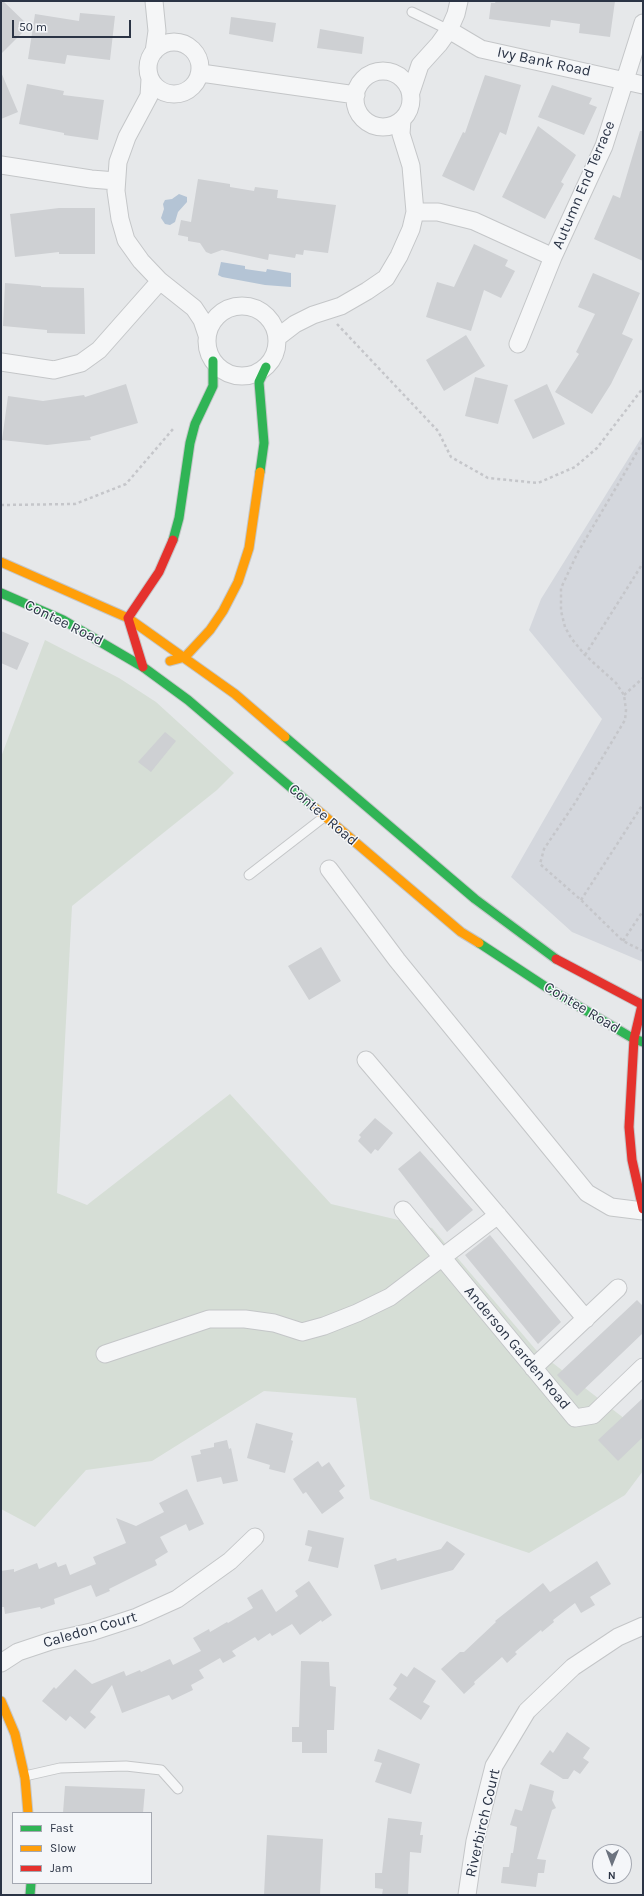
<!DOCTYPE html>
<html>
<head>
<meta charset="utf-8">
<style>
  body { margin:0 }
  #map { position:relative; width:644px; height:1896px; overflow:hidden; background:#e6e8ea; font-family:Karla,sans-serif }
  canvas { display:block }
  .frame { position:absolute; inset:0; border:2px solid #2b3445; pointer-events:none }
  .legend { position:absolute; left:12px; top:1812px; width:140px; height:72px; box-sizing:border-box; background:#f4f6f9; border:1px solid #a4a8b1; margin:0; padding:5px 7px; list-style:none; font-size:12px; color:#2b3445 }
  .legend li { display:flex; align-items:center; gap:8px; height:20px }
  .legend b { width:20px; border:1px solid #a4a8b1 }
  .north { position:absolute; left:592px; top:1844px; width:40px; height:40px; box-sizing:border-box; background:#f4f6f9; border:1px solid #a4a8b1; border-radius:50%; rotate:181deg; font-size:11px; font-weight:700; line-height:16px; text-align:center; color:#2b3445 }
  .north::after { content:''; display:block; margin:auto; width:14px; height:18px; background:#6c737f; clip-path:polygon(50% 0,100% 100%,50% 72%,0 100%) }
  .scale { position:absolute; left:12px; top:20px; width:119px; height:18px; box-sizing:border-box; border:2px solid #2b3445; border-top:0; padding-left:5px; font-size:12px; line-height:14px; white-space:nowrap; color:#2b3445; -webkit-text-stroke:3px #f4f6f9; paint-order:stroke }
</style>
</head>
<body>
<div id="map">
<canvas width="644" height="1896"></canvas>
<div class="frame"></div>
<ul class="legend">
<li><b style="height:5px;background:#30b455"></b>Fast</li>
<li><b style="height:5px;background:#ff9f0a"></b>Slow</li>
<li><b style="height:5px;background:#e5322d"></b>Jam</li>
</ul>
<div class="north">N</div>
<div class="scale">50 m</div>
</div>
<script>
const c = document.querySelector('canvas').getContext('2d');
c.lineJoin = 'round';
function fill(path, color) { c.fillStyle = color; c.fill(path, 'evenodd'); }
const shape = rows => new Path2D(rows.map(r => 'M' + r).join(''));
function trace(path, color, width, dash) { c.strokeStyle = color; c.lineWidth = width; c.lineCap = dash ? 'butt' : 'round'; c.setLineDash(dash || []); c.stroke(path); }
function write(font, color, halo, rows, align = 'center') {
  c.font = font + ' Karla,sans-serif'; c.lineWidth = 3; c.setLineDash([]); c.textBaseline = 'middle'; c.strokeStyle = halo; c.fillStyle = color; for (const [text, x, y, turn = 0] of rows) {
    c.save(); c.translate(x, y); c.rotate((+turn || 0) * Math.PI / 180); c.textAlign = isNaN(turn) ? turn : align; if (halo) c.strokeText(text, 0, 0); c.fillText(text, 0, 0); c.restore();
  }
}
const built = shape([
  [643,435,643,962,572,932,511,877,602,719,529,630,541,599]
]);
const green = shape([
  [45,640,119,678,156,702,234,773,217,790,72,906,57,1193,87,1205,230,1094,331,1204,432,1228,536,1350,643,1433,643,1471,625,1495,529,1553,370,1499,356,1398,264,1391,152,1461,86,1470,35,1527,1,1509,1,757]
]);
const water = shape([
  [179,194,187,197,187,202,178,212,175,222,170,225,165,224,161,218,164,209,163,204,165,200,172,199],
  [221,262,245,266,245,269,266,272,267,269,291,273,291,287,265,285,222,277,218,275]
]);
const building = shape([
  [1,1,3,1,29,26,1,54],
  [496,1,615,1,610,37,579,33,580,24,551,20,550,27,489,19,491,3,495,3],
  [80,13,115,16,110,60,67,55,65,64,28,59,35,14,79,21],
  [231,17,276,23,273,42,229,34],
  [320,29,364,37,362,54,317,48],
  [1,72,18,112,1,119],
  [485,75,521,85,506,135,500,132,474,191,442,176,463,132,465,133],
  [27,84,64,91,63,95,104,100,98,140,64,135,64,133,19,124],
  [552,85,592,98,589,104,597,107,584,135,538,117],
  [538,126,576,155,561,182,564,184,545,219,502,197],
  [640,131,643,131,643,261,594,239,613,195,620,198],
  [198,179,230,184,230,187,254,191,255,187,278,190,277,198,336,205,328,253,304,250,303,255,296,254,295,258,269,254,268,260,222,250,211,254,206,252,200,243,188,241,188,237,178,235,181,220,191,222],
  [59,208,95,208,95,254,59,254,59,252,15,257,10,214],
  [474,244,508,260,505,266,515,271,501,298,484,290,471,331,426,317,437,282,454,287],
  [593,273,640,293,622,334,633,339,611,384,592,414,555,392,579,354,576,352,595,314,578,307],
  [5,283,41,286,41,287,84,288,85,334,47,333,47,330,3,326],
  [466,335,485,366,444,391,426,360],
  [475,377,508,385,498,424,465,416],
  [126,384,138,423,90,437,91,440,47,445,2,440,8,396,43,401,84,395,85,397],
  [547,384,565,424,533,439,514,400],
  [1,631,29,643,17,670,1,663],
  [165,732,176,741,151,772,138,762],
  [321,947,341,981,309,1000,288,966],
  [375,1118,393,1133,378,1151,375,1149,371,1154,358,1141,361,1137,359,1135],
  [420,1151,473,1210,447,1232,398,1169],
  [490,1235,561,1322,538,1344,465,1255],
  [637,1300,643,1306,643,1333,577,1396,557,1375],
  [643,1398,643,1437,618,1461,598,1440],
  [256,1423,293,1433,291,1440,293,1441,285,1473,269,1469,270,1465,247,1458],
  [227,1440,229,1449,231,1448,238,1481,223,1484,221,1477,197,1482,191,1456,201,1454,200,1450,214,1447,214,1443],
  [318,1461,322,1467,329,1462,345,1486,339,1491,344,1498,322,1514,306,1492,303,1494,293,1479],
  [187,1489,204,1524,189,1531,186,1524,160,1537,168,1552,155,1560,157,1565,109,1589,110,1591,96,1597,91,1585,54,1599,55,1604,41,1609,40,1607,5,1614,4,1607,1,1607,1,1571,14,1569,14,1572,37,1563,39,1569,56,1562,58,1567,66,1564,70,1575,96,1564,93,1557,126,1543,116,1518,136,1526,164,1512,159,1503],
  [308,1530,344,1538,338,1568,308,1561,312,1547,305,1545],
  [447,1541,465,1554,453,1570,381,1590,374,1565,396,1558,397,1561,441,1549],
  [597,1561,611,1584,590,1597,595,1605,581,1613,575,1603,553,1620,554,1622,542,1632,541,1630,515,1652,517,1654,507,1663,502,1657,474,1682,475,1684,464,1694,441,1669,460,1652,464,1652,496,1622,495,1621,543,1583,550,1592],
  [309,1581,332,1615,322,1622,321,1620,300,1635,292,1624,272,1636,270,1633,258,1641,255,1637,232,1651,236,1656,223,1663,220,1658,199,1670,204,1678,191,1685,193,1690,172,1700,169,1695,122,1713,112,1685,90,1712,96,1717,85,1729,70,1716,66,1721,42,1701,54,1687,56,1689,75,1669,92,1684,124,1671,126,1676,140,1670,141,1672,170,1659,173,1665,201,1651,193,1638,209,1629,210,1632,227,1622,228,1623,253,1608,247,1598,262,1589,276,1612,298,1596,295,1591],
  [301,1661,329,1662,330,1686,336,1687,334,1730,327,1730,327,1753,302,1753,302,1742,292,1742,292,1727,299,1727],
  [414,1667,436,1681,423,1702,430,1706,421,1720,389,1699,397,1688,393,1685,401,1673,407,1677],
  [567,1732,590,1748,583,1758,589,1762,580,1774,574,1770,568,1779,563,1779,540,1764,550,1750,553,1753],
  [378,1749,420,1764,411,1794,375,1782,382,1763,374,1761],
  [530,1784,554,1791,552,1800,556,1808,552,1810,537,1859,546,1860,544,1873,538,1873,536,1887,501,1883,503,1867,509,1867,511,1853,513,1853,517,1827,510,1825,515,1809,522,1811],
  [65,1786,145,1789,143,1813,63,1813],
  [388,1818,422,1822,420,1835,423,1835,421,1853,410,1852,408,1895,382,1895,383,1889,375,1888,375,1873,382,1873],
  [267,1835,323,1839,320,1895,264,1895]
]);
const path = shape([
  [337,324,438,431,451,457,488,478,538,483,575,467,597,448,643,388],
  [643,442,578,552,561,588,561,611,565,627,571,638,585,655,616,683,624,695,626,710,625,720,575,803,544,849,540,864,581,900,623,941,643,951],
  [1,505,75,504,126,484,173,429],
  [585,655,643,563],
  [624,695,643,678],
  [581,900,643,804],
  [623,941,643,911]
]);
const lane = shape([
  [412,12,449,30],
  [249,875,324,817],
  [25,1776,60,1768,126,1766,161,1770,178,1789]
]);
const street = shape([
  [449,30,481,49,643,85],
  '148 68a26 26 0 1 1 52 0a26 26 0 1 1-52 0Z',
  [154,52,157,31,154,1],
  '355 99a28 28 0 1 1 56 0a28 28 0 1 1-56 0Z',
  [201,73,356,95],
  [150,79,149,96,127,137,118,162,116,191,120,219,126,240,141,261,160,281,194,308,202,320,207,335],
  [411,92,420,65,439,44,449,30,456,14,459,1],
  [1,165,91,179,116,181],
  [415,212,438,212,474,221,553,257],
  '207 341a35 35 0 1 1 70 0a35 35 0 1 1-70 0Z',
  [278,337,295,324,313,315,341,306,367,291,386,278,399,256,411,229,415,212,411,166,401,134,402,120],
  [518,344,553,257,604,146,643,23],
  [1,362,54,370,81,363,99,350,160,281],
  [329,869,397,960,587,1193,611,1207,643,1211],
  [366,1060,586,1319],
  [403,1210,575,1418,593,1415,643,1367],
  [105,1354,209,1319,245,1319,274,1323,302,1332,324,1326,357,1313,390,1297,498,1215],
  [533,1368,618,1288],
  [1,1663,18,1652,51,1641,91,1632,137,1617,177,1599,230,1561,255,1537],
  [467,1895,475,1841,494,1766,527,1711,573,1667,618,1637,643,1626]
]);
const fast = shape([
  [260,472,264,443,259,382,266,367],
  [173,540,179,518,190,443,195,424,213,386,213,361],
  [1,593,63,620,143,667,188,700,315,808],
  [285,737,475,899,556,959],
  [479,943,546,987,634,1039,643,1042],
  [30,1895,31,1883]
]);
const slow = shape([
  [1,562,128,618,235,694,285,737],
  [170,661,185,657,210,630,223,611,238,582,249,548,260,472],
  [315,808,461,932,479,943],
  [1,1701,15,1734,25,1778,28,1813]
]);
const jam = shape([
  [143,667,128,618,159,572,173,540],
  [556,959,643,1005],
  [642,1005,634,1039,629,1127,632,1160,643,1209]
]);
const streetNames = [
  ["Ivy Bank Road",544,62,12],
  ["Autumn End Terrace",584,185,-67],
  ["Contee Road",64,623,26],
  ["Contee Road",323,815,41],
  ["Contee Road",582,1008,31],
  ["Anderson Garden Road",517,1348,50],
  ["Caledon Court",90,1630,-16],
  ["Riverbirch Court",483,1823,-77]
];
fill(built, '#d4d7dd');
fill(green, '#d6ded6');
fill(water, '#b4c4d5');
fill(building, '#ced0d3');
trace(lane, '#c4c6c8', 11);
trace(street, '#c4c6c8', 19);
trace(fast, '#c4c6c8', 11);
trace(slow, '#c4c6c8', 11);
trace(jam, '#c4c6c8', 11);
trace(path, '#c5c6ca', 2.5, [3, 3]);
trace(lane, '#f5f6f7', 9);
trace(street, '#f5f6f7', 17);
trace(fast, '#30b455', 9);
trace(slow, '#ff9f0a', 9);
trace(jam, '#e5322d', 9);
write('15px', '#2b3445', '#f4f6f9', streetNames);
</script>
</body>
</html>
